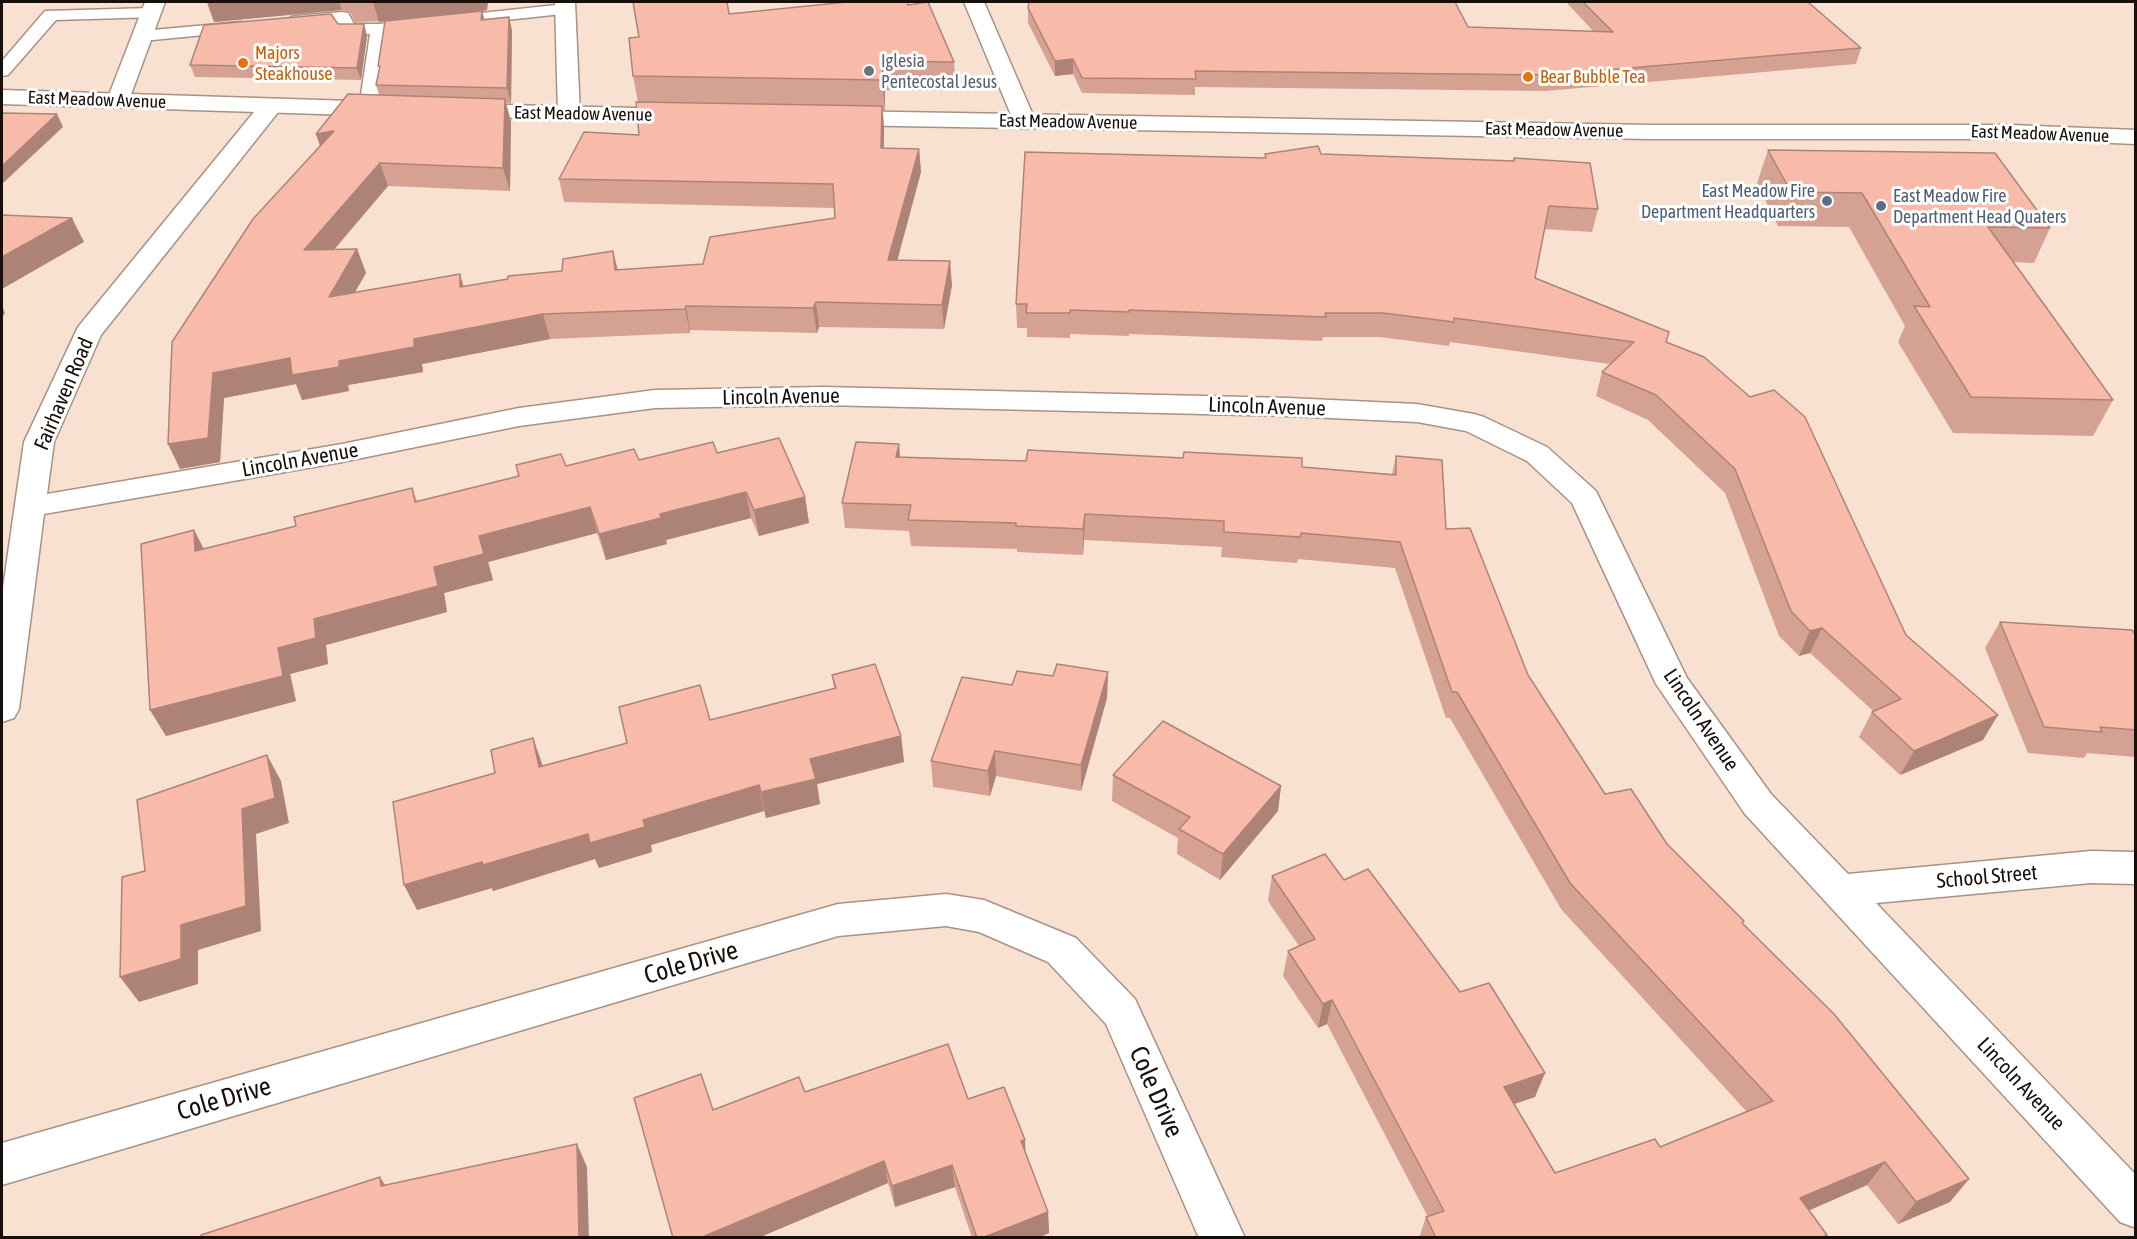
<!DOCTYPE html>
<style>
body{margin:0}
#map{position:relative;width:2137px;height:1239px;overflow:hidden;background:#f9e1d2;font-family:"Asap Condensed",sans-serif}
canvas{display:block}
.frame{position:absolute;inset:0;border:3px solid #170f0a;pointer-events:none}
</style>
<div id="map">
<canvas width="2137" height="1239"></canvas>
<div class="frame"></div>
</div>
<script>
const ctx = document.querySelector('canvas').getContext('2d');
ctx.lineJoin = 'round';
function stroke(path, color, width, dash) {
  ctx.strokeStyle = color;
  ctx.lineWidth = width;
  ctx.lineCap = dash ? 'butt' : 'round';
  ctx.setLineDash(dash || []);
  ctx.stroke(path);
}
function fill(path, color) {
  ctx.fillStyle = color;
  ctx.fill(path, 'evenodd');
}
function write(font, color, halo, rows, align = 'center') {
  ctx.font = font + ' "Asap Condensed",sans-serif';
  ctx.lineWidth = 6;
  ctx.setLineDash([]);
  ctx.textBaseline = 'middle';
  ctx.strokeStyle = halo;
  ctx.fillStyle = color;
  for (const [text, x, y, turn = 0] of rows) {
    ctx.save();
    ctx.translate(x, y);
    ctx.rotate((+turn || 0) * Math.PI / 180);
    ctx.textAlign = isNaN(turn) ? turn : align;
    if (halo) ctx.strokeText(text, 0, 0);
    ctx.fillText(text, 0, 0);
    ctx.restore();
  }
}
const lane = new Path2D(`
 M565,4l6,1 2,4 -2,4 -184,20 -10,75 -2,4h-14l-2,-4 11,-74 -28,-1 -6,-10 -39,3 -6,-1 -3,-4 3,-4 6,-1 45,-4 6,1 6,11h25z
 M151,8l6,1 2,4 -2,4 -101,3 -48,55 -6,1v-15l43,-50z
 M240,22l6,1 3,4 -3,4 -104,10 -6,-1 -3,-4 3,-4 6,-1z`);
const street = new Path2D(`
 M145,2h20l-36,98 -3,5 -8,2 -8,-2 -3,-5z
 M555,2h20l5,112 -3,5 -8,2 -8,-2 -3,-5z
 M964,2h20l52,120 -3,5 -8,2 -8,-2 -3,-5z
 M271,99l8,2 3,5 -3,5 -178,224 -47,107 -7,52 295,-50 177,-36 136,-18 168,-3 465,11 129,6 57,10 10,3 63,30 49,44 91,187 84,116 77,80 243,-23 45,1v32l-45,-1 -215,20 260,272v53l-16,-6 -375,-408 -89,-130 -84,-181 -45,-42 -61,-30 -49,-9 -129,-6 -465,-11 -168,3 -136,18 -177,36 -298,52 -25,195 -5,9 -12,4v-127l22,-153 54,-115 185,-226z
 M946,894l38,6 92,38 59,61 110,239h-46l-93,-214 -58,-62 -69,-30 -33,-6 -108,10 -836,249v-42l836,-239z`);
const secondary = new Path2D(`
 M2,90l382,12 8,2 3,5 -3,5 -8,2 -382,-12z
 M465,104l215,5 8,2 3,5 -3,5 -8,2 -223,-7 -3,-5 3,-5z
 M840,111l810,14h362l124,5v14l-124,-5h-362l-810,-14 -8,-2 -3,-5 3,-5z`);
stroke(lane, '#a89284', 3);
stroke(street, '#a89284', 3);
stroke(secondary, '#a89284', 3);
fill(lane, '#fff');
fill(street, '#fff');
fill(secondary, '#fff');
fill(new Path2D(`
 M207,2h281l-1,8 -5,1 2,8 25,-2 3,14 -1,72h-5l5,19 -1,69 -122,-5 -54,64 23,-1 9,24 -11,19 105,-18 3,12 155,-16 85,-6 132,-46v-10l-271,-6 -5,-23 80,-44 -1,-33 -5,-26 6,-39 90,-23 179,-9 46,57 2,29 -71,-1v20h-2l1,19v19l35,1 2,23 -24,88 55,25 -8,44 -125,-2 -2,6 -127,-3v3l-140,6 -128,25 1,8 -75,13 1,6 -47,9 -6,-16 -72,14 -4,64 -40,7 140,-323 -4,-12 63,-39 -3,-10 4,-16 -2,-3 7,-45 -30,1 -5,-10 -8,-2 -128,12z
 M1028,2h427l13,25 126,5 -27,-29 1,-1h240l53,46 -5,16 -311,27 -350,-4v8l-113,-2 -9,-19 -18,2 -27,-53v-15l1,-5z
 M338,24h26l3,12 -6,44 -166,-3 -5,-12z
 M1768,150l282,78 -16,35 -20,-1 99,138 -20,36 -140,-3 -55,-91 7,-16 -56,-99 -71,-1 -21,-43z
 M1265,154h56l192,7 1,-3 84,51 -6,23 -48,-3 -9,49 131,64 240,293 77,105 -83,35 -41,-38 13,-25 1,-1 -63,-58 -11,3 -20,-20 -54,-143 -77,-73 -52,-24 6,-24 8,-8 -160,-22 -1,4 -69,-9h-57l-1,4 -193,-7v2l-59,-2v4l-43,-1v-9h-10l-1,-24 249,-146z
 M899,444l1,13 126,4 276,6 90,7 4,-18 50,73 82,146 77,119 62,50 77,77 -1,3 207,278 -52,22 -31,-39 -58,25 17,28h-407l7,-21h2l-101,-193 -9,4 -35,-52 5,-25 11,-5 -31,-45 4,-25 72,4 191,217 -21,7 41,69 105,-26 87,-35 -186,-203 -111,-191h-4l-51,-150 -97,-9 -1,4 -76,-6 1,-10 -138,-7 -1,15 -66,-3v-3l-106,-3 -2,-15 -64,-3 -3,-25z
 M717,453l88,44 4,26 -50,13 -8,-18 -85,22 1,4 -61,16 -9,-27 -109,29 5,18 -49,13 3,19 -121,33 2,19 -38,10 6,27 -130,35 -16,-26 44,-180 10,19 92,-23 116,-38 5,13 149,-35 73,-6z
 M2000,622l136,14v121l-49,-4 -3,5 -56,-5 -43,-105z
 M1108,672l-1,26 -26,93 -85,-15 -6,20 -57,-9 -2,-26 81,-76 41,-9z
 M832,675l69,61 3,26 -87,22 3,20 -54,14 -2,-7 -113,34 1,7 -53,16 -4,-9 -102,32 -1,-3 -75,22 78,-137 38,-35 10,28 167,-46 124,-31z
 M1113,775l168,11 -3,25 -58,69 -43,-26 1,-16 -66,-37z
 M805,1092l163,7 57,41v11l23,61 1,21 -11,5h-66l-17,-51 -60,20 -7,-24 -130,55h-85l40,-128z`), '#d5a192');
fill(new Path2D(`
 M207,2h132l3,8 -128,12z
 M373,2h115l-1,8 -5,1 4,14 -5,-5 1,-9 -103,11z
 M509,17l3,14 -1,72 -4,-15z
 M364,24l3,12 -6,44 -4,-12z
 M1073,59v15l-18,2v-15z
 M883,61l2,29v20l-3,-30z
 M505,99l6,23 -1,69 -7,-23z
 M882,106l2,23 -1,42 -2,-23z
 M57,114l6,13 -61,57v-18z
 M334,131l-10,26 -8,-23z
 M919,149l2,23 -30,112 -3,-24z
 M380,163l8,23 -75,88 -9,-24z
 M72,218l12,24 -82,47v-32z
 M357,249l9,24 -28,48 -9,-24z
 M613,251l6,24 -4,-5z
 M950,261l2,24 -8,44 -2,-24z
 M460,274l7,24 -7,-11z
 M816,302l3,25 -2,6 -4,-25z
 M2,306l3,7 -3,5z
 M686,306l4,24v3l-5,-24z
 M543,314l7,25 -128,25 1,8 -75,13 1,6 -47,9 -6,-16 -72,14 -4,64 -40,7 -12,-25 45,-71 77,-15 49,3 75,-22z
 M899,444l2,25 -5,-12z
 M746,492l5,26 -85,22 1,4 -61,16 -7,-26 61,-20z
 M805,497l4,26 -50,13 -5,-26z
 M590,507l7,26 -109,29 5,18 -49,13 3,19 -121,33 2,19 -38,10 6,27 -130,35 -16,-26 128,-62 36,-29 120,-52 45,-31z
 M1085,514l-1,26 -1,15v-26z
 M194,530l13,26 -12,-5z
 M1822,628l-12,25 -11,3 11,-25z
 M1108,672l-1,26 -26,93v-26z
 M1998,715l-15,25 -83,35 14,-24z
 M901,736l3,26 -87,22 3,20 -54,14 -5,-26 49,-33z
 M533,738l9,26 7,29 -10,-26z
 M995,751l1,25 -6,20 -2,-25z
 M267,755l14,26 8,42 -33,11 5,97 -63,19v34l-59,18 -19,-25 61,-52 61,-116z
 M759,785l5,26 -113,34 1,7 -53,16 -4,-9 -102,32 -1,-3 -75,22 -13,-25 78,-23 161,-42z
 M1281,786l-3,25 -58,69 3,-26z
 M1332,1000l-5,24 -9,4 5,-24z
 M1545,1073l-10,24 -40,13 9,-23z
 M1025,1140l1,22 -5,-21z
 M577,1144l10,23 2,71h-10z
 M884,1161l4,22 -130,55h-58z
 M1885,1162l-18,23 -82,36 15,-23z
 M952,1165l3,22 -60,20 -3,-21z
 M380,1177l14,23 -13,-14z
 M1969,1179l-19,23 -52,22 18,-22z
 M1048,1212l1,21 -11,5h-56z`), '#ae8377');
const building = new Path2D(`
 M633,2h94l2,12 118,-12h60l1,3 20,-3 26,60 -71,-1 -1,19 -249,-4 -4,-38 10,-1z
 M1029,2h426l13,25 145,5 -30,-30h225l53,46 -312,27 -354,-4 1,8 -114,-1 -9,-19 -18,2 -27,-53z
 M482,11l-1,9 28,-3 -2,71 -131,-3 4,-19h-2l7,-45z
 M331,14l7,10h26l-7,44 -167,-3 14,-40z
 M348,94l157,5 -2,69 -123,-5 -76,87 53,-1 -28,48 131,-23v13l48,-8v-3l54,-5 1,-12 50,-8 2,19 88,-6 7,-27 125,-19 -2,-34 -274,-5 25,-47 55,3 -3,-33 246,4 -1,42 38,1 -31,111 62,1 -8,44 -126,-3 -3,6 -127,-2 -1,3 -142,5 -129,25v8l-75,14v6l-47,8 -2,-17 -77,15 -5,65 -40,6 4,-102 81,-123 81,-88 -18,3z
 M2,113l55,1 -55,52z
 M1318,146l3,8 193,7v-3l76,5 8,46 -49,-3 -14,72 134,54 -3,10 38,15 46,40 24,-7 31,27 101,218 92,80 -84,36 -42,-39 29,-13 -79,-71 -12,3 -19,-20 -56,-142 -79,-74 -54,-23 32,-30 -180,-24v4l-71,-9h-58l1,4 -197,-7v2l-59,-2v3h-44l1,-9h-11l9,-152 241,6 -1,-4z
 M1768,150l227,3 55,75 -62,-1 125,173 -142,-3 -57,-91 16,1 -68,-114 -71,-1z
 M2,215l70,3 -70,39z
 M779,438l26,59 -51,13 -8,-18 -86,22 1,4 -62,16 -9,-27 -111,29 5,18 -50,13 4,19 -124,33 2,19 -38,10 5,28 -133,34 -9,-166 53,-14 1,21 101,-25 -2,-9 118,-29 3,14 104,-26 -3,-11 45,-11 5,12 68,-17 5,11 74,-18 4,11z
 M856,442l43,2 -3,13 130,4 2,-11 155,8 1,-6 118,6v9l94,8v-19l46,4 4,69 24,-1 58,147 77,119 26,-5 36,55 77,77 -2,2 92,91 135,165 -53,23 -31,-40 -85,36 27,37 -5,3h-386l-10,-21 18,-6 -112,-211 -9,4 -35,-53 27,-12 -43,-63 53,-22 19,26 24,-11 92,123 29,-9 56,90 -41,14 51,86 100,-34 5,8 113,-46 -203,-218 -113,-191h-5l-52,-150 -99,-9 -1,4 -76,-5v-11l-139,-7 -2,15 -67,-3v-3l-108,-3 3,-15 -69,-2z
 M2000,622l132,8 4,6v94l-36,-3 2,5 -58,-5z
 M875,664l26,72 -91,23 6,20 -55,13 -2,-7 -116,35 2,7 -55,16 -2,-9 -105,31 -1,-3 -78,23 -11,-83 102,-29 -4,-23 42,-12 6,29 88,-24 -8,-36 81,-22 10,35 126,-32 -4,-13z
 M1057,664l51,8 -27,93 -86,-14 -7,20 -57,-10 31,-84 50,8 5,-14 36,5z
 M1163,721l118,65 -58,68 -44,-25 11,-12 -77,-42z
 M267,755l8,43 -33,11 4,97 -65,19v34l-61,18 2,-100 23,-6 -8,-71z
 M948,1044l20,55 36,-12 21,53 -4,1 27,71 -66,26h-5l-25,-73 -60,21 -8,-25 -184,77h-27l-39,-140 67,-24 12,36 86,-33 6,15z
 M577,1144l2,94h-378v-3l179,-58 1,9z`);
fill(building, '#f8bbaa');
stroke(building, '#ae8377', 1.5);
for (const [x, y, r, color] of [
 [243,63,6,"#e8710a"],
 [869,71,6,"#6b7280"],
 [1528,77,6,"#e8710a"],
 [1827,201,6,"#5c6f8a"],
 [1881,206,6,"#5c6f8a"]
]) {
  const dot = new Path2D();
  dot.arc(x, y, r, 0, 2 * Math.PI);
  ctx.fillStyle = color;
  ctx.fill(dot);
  stroke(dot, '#fff', 2);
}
write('18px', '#c56008', '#fff', [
 ["Majors",255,53],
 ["Steakhouse",255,74],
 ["Bear Bubble Tea",1540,77]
], 'left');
write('18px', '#5b616d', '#fff', [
 ["Iglesia",881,61],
 ["Pentecostal Jesus",881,82]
], 'left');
write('18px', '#170f0a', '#fff', [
 ["East Meadow Avenue",97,100,2],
 ["East Meadow Avenue",583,114,1],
 ["East Meadow Avenue",1068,122,1],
 ["East Meadow Avenue",1554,130,1],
 ["East Meadow Avenue",2040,134,2]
]);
write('18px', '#4e5e75', '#fff', [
 ["East Meadow Fire",1815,191],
 ["Department Headquarters",1815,212],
 ["East Meadow Fire",1893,196,"left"],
 ["Department Head Quaters",1893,217,"left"]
], 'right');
write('21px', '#170f0a', '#fff', [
 ["Fairhaven Road",64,394,-67],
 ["Lincoln Avenue",781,397,-1],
 ["Lincoln Avenue",1267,407,2],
 ["Lincoln Avenue",300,460,-10],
 ["Lincoln Avenue",1701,720,56],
 ["School Street",1987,877,-5],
 ["Lincoln Avenue",2021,1084,47]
]);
write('26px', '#170f0a', '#fff', [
 ["Cole Drive",691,963,-16],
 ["Cole Drive",1156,1092,66],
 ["Cole Drive",224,1099,-16]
]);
</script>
